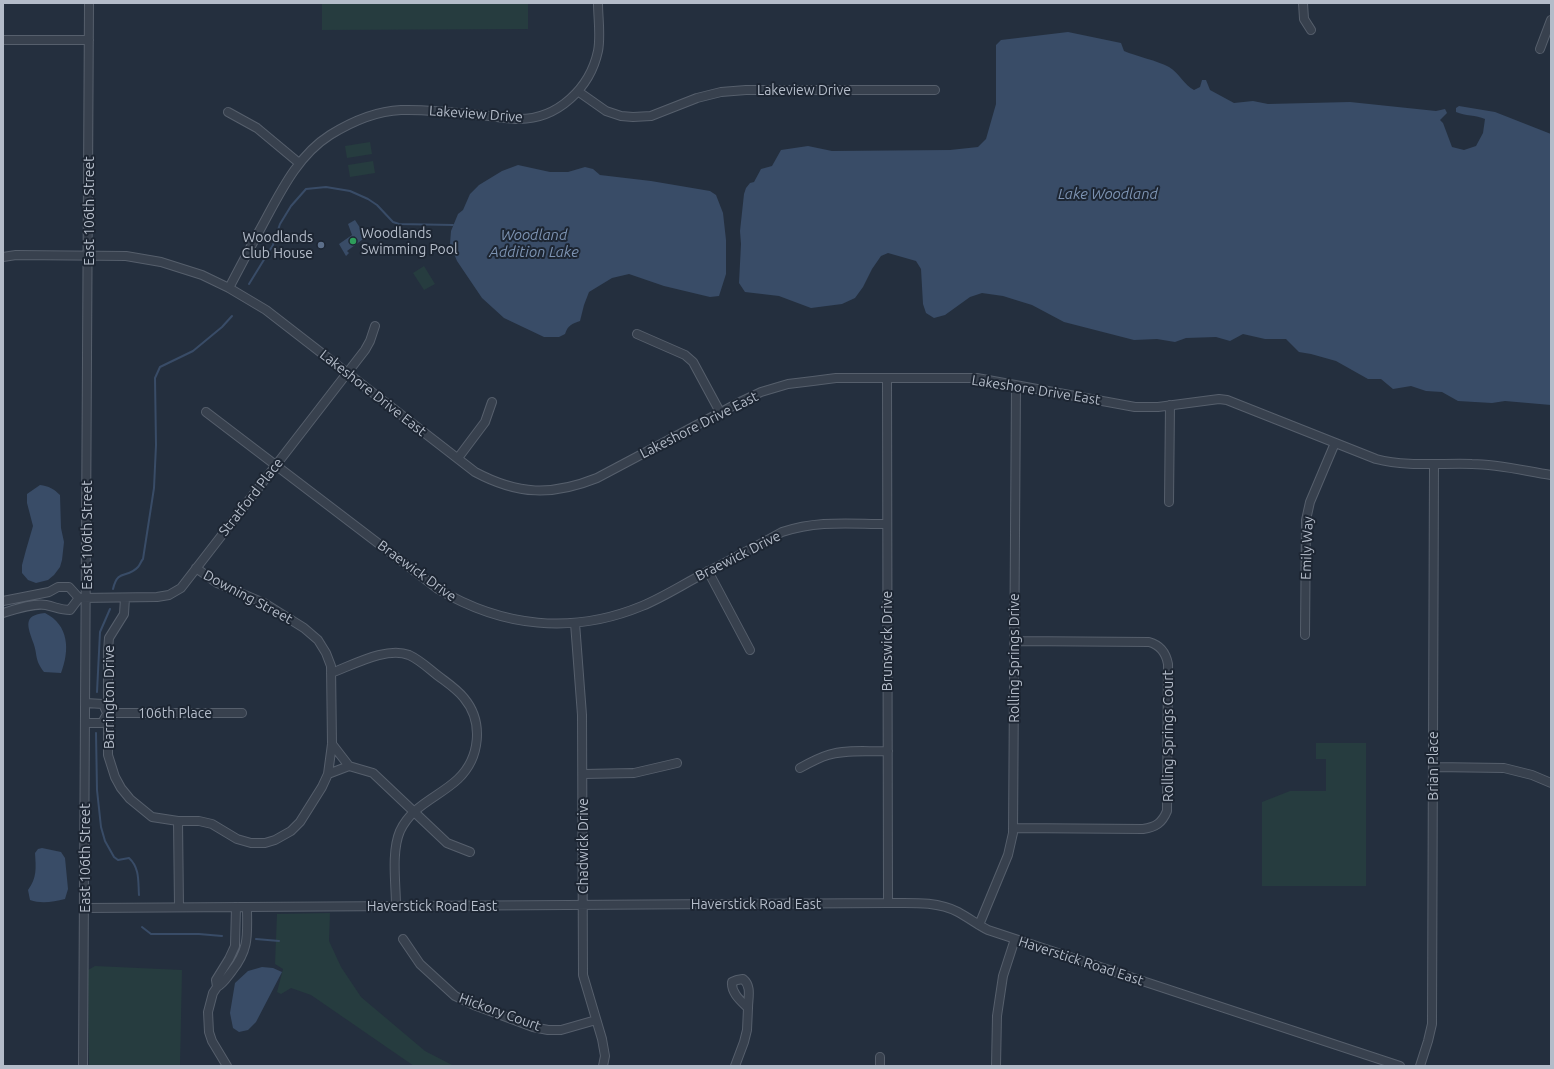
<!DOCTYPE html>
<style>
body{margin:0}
#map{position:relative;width:1554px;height:1069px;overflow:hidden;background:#242f3e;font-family:Ubuntu,sans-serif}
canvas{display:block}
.frame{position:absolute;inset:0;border:4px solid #b4bcc9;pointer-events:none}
</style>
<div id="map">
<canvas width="1554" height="1069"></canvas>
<div class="frame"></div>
</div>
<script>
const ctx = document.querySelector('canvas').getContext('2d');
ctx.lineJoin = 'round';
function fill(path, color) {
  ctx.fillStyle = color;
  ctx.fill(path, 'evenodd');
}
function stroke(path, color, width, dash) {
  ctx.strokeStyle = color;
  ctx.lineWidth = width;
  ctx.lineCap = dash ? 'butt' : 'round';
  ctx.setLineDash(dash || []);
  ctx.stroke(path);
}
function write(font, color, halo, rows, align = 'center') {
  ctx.font = font + ' Ubuntu,sans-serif';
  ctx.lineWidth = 4;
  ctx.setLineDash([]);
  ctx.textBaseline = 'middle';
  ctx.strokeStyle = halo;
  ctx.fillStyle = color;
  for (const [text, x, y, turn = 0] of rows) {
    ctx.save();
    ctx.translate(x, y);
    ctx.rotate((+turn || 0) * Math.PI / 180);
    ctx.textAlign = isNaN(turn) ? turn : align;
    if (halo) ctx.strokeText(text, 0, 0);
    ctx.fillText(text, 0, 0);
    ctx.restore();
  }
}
fill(new Path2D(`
 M322,3h206v26l-206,1z
 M370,142l2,12 -25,4 -2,-12z
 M373,161l2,12 -25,4 -2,-12z
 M424,266l11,18 -11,6 -11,-17z
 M1316,743h50v143h-104v-84l28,-11h36v-32h-10z
 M330,913l-1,28 12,26 20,30 64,54 29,15h-40l-103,-71 -20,-7 -10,6 -4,-2 6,-23 -8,-5 2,-50z
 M95,966l87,4 -2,96h-91l-1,-96z`), '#263c3f');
fill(new Path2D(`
 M1068,32l53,11 3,8c12,5 34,10 45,16 10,6 16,19 25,23l6,-3 2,-7h4l4,10 24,13 19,-2 15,3 82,-2 86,9 9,-2 2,4 -7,7 3,3 9,24 12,3 12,-4 7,-13 2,-14c-9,-4 -20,-3 -29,-7v-4l3,-2 36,6 56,22v271l-46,-4 -13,2 -34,-2 -16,-9 -16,-1 -15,-5 -18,3 -12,-10h-13l-32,-18 -25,-7 -12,-2 -13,-13h-21l-22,-5 -13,7 -14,-4 -30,1 -11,4 -18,-3 -23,1 -70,-18 -32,-17 -13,-4 -16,-5 -21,-3 -12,4 -25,18 -11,3 -8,-5 -3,-9 -2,-35 -5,-8 -28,-8 -7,3 -9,13 -9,18 -8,11 -13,6 -31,4 -32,-12 -34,-4 -6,-9 2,-39 -1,-13 4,-37 2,-6 4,-5 4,-1 7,-13 11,-3 9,-16 27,-4 24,5 118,-1 28,-3 8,-8 10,-35v-59l5,-5z
 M518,165l32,7h18l17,-5 8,2 7,6 51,6 59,10 6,4 7,18 3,27v34l-7,22 -9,1 -46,-11 -35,-12 -17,4 -23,14 -5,13 -4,16c-8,3 -12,4 -15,13l-6,3h-15l-40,-19 -22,-20 -25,-37 -7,-17 1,-13 7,-17 5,-4 7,-16 9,-9 23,-14z
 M355,220l11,17 -19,14 2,2 -3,3 -7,-12 13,-9 -4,-11z
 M40,485c9,1 14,4 20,10l1,33 3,14 -2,18 -2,7 -6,8 -6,5 -12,3 -8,-3 -6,-7v-8l4,-15 7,-24 -6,-23v-9z
 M45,613c24,12 25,37 16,60l-17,-1c-10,-13 -6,-17 -11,-30 -5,-15 -11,-27 12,-29z
 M42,848l19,4 4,6 3,31 -3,10c-12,3 -24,5 -35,1l-2,-10c9,-12 8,-22 7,-37l3,-4z
 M262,967l11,1 9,4 -26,50 -8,8 -9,2 -6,-4 -3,-15 5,-30 13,-12z`), '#394c67');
stroke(new Path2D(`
 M249,284l24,-39 7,-21 11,-18 15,-17 20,-2 24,4 18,8 9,6 16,17 6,2 54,1
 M113,589c5,-21 14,-10 25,-22 2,-2 3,-6 5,-8l11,-71 2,-43 -1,-67 5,-11 33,-16 29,-24 10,-11
 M97,692l3,-60 10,-23
 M96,733l1,57 4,37 4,14 9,16 4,3 11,-2c11,10 9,24 10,37
 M142,927l9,7h48l23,2
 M256,939l23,2`), '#394c67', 2);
const minor = new Path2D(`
 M1303,3l1,16 7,11
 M3,40h86
 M1540,49l11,-29
 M579,92l27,19 15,5 12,1 18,-1 46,-18 24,-6 25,-2h189
 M228,112l29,16 42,35
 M3,257l13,-2 110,1 35,6 41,13 27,13 37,22 209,162c43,23 77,24 122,6l145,-77 19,-9 27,-8 25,-3 23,-3h141l158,29h23l61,-8 8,1 149,59c31,8 64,4 96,5 26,0 53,7 79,11
 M229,288c11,-21 22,-42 33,-62 18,-33 35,-70 68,-91 21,-13 47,-24 71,-25 29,-1 59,3 88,6 10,1 20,3 30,3 39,0 71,-31 79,-68 3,-15 0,-33 0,-48
 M637,334l48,21 8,7 27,50
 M887,379l1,524
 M206,412l232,177c64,38 134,46 204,17 22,-9 43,-23 65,-34 25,-13 50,-26 75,-40 37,-12 67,-8 105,-8
 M458,458l27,-36 7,-20
 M1169,502l1,-97
 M708,571l42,79
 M125,598l-1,16 -15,24 -1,13v104l7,22 6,11 9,11 22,18 26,4h21l13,3 25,15 14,4h14l10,-3 16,-9 9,-9 22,-35 6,-13 4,-30 -1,-78 -5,-13 -8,-13 -14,-12 -40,-25 -47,-20 -21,-15
 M3,601l46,-9 9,-5h11l10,11 78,-1 12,-2 12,-7 184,-238 5,-9 5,-15
 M3,613c13,-4 30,-10 43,-8 10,2 14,5 24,5l9,-12
 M575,623l7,92 1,260 19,64 3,17 -2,10
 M1305,635l1,-115 4,-18 25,-59
 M331,673c22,-8 56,-27 78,-18 11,5 19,13 28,20 9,7 20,14 27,23 20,24 16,60 -6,81 -19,18 -46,26 -58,52 -9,21 -4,53 -4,75
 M86,703l17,1 4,9
 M108,713h134
 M86,723h16l5,-9
 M332,744l17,22
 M1434,767l70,1 28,7 19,8
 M800,768c9,-5 18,-10 28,-13 18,-6 41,-3 60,-4
 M328,774l21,-8 24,7 74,70 23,9
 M584,774l50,-1 43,-10
 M178,821l1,86
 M1013,828l130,1c13,-2 19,-6 24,-18l1,-147c-2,-11 -8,-19 -19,-22l-135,-1
 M84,908l804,-5c23,0 49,-2 70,9 11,6 20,13 30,18l412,136
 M979,925l29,-70 5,-22 3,-448
 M403,939l17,25 35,32 19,9 59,22 15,3h13l35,-10
 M743,979c9,7 5,19 5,29 -7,-7 -17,-15 -16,-26l5,-2z
 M217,987c7,-4 10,-10 15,-16 18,-23 15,-37 15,-64
 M880,1057v9
 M83,1066l6,-1063
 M227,1066l-15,-25 -3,-9 -1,-20 5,-19 4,-6 -1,-7 13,-21 6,-13 1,-39
 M735,1066l9,-24 3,-12 1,-22
 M996,1066l1,-50 6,-40 12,-37
 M1420,1066l8,-25 4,-17 2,-560`);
stroke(minor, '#565f6c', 10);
stroke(minor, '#38414e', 8);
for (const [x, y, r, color] of [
 [353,241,4,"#2e9e5b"],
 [321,245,4,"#5c6f8a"]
]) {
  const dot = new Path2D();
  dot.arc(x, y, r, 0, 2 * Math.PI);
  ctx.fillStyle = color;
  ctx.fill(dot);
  stroke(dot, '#1d2633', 1.5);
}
write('14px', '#b4bcc9', '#1d2633', [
 ["Lakeview Drive",804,90],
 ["Lakeview Drive",476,114,4],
 ["East 106th Street",89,211,-90],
 ["Lakeshore Drive East",1036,390,9],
 ["Lakeshore Drive East",373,393,38],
 ["Lakeshore Drive East",699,425,-27],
 ["Stratford Place",251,497,-52],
 ["East 106th Street",87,535,-90],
 ["Emily Way",1307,548,-88],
 ["Braewick Drive",738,556,-27],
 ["Braewick Drive",417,571,36],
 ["Downing Street",248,597,28],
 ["Brunswick Drive",887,641,-90],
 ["Rolling Springs Drive",1014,658,-90],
 ["Barrington Drive",109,697,-90],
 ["106th Place",175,713],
 ["Rolling Springs Court",1168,736,-90],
 ["Brian Place",1433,766,-90],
 ["Chadwick Drive",583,846,-90],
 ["East 106th Street",85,858,-90],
 ["Haverstick Road East",756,904],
 ["Haverstick Road East",432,906],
 ["Haverstick Road East",1081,961,18],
 ["Hickory Court",500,1012,20]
]);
write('14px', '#b4bcc9', '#1d2633', [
 ["Woodlands",361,233],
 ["Swimming Pool",361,249],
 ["Woodlands",313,237,"right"],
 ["Club House",313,253,"right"]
], 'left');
write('italic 15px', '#7c92b1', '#1d2633', [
 ["Lake Woodland",1108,194],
 ["Woodland",534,235],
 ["Addition Lake",534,252]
]);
</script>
